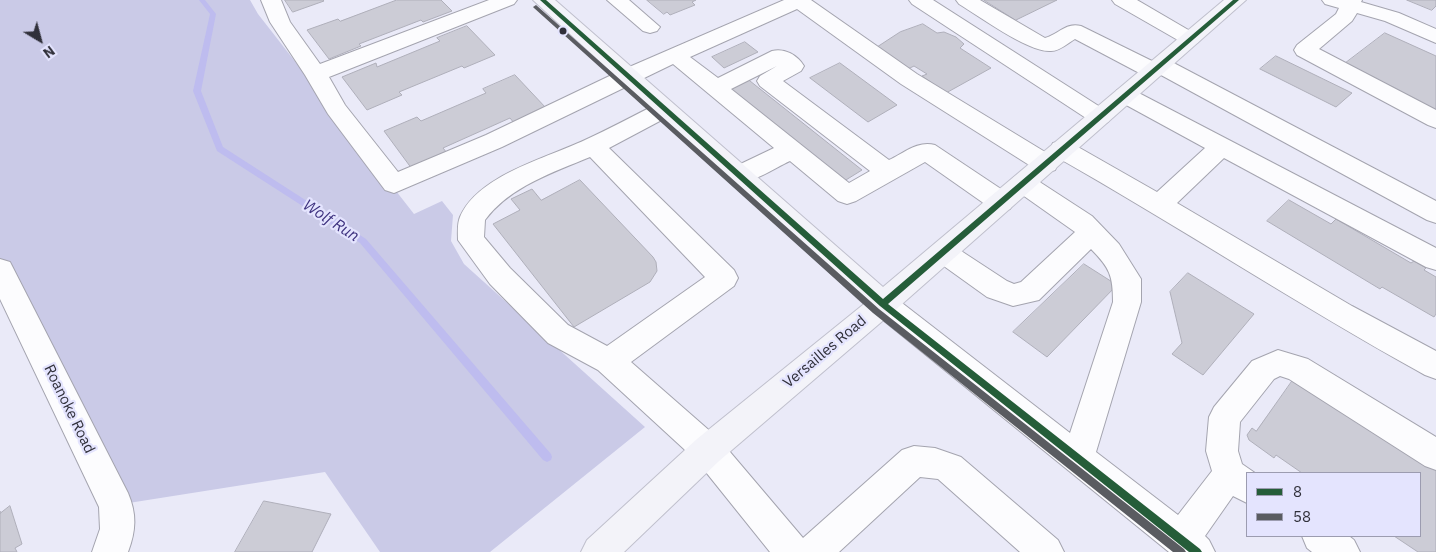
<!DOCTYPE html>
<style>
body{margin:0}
#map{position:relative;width:1436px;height:552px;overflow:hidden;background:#eaeaf8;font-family:"IBM Plex Sans",sans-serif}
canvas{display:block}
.legend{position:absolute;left:1246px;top:472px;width:175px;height:65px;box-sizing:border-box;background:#e4e4fe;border:1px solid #9c9cb0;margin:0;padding:6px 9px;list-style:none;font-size:15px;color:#30303a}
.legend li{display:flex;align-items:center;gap:10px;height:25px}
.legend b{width:25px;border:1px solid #9c9cb0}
.north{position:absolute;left:15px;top:15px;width:50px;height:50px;-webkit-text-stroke:4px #e4e4fe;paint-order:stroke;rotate:143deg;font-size:14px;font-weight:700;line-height:20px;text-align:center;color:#30303a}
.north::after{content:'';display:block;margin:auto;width:18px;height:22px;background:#30303a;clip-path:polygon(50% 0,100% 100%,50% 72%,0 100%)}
</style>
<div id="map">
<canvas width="1436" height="552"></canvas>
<ul class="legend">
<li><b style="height:6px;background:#255d39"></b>8</li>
<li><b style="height:6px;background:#5a5c61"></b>58</li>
</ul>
<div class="north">N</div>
</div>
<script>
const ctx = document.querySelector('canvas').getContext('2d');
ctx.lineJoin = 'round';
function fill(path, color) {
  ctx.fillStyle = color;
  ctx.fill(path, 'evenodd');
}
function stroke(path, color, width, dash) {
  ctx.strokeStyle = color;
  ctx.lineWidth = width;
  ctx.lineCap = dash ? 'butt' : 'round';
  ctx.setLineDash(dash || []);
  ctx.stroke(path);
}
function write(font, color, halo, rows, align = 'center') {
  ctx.font = font + ' "IBM Plex Sans",sans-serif';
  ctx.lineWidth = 4.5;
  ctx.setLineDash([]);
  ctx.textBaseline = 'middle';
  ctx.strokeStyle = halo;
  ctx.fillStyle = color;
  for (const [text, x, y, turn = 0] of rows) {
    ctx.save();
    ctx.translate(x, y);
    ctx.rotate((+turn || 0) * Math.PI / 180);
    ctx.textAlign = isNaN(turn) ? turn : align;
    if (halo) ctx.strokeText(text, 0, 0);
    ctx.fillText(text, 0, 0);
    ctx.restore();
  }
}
fill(new Path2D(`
 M0,0h250l8,14 156,200 28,-13 11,14 -2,26 13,23 181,163 -155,125h-110l-55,-80 -209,33 -116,-235z`), '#cacae7');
fill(new Path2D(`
 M199,0h6l11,14 -15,77 22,56 143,92 185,215 1,3 -1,3 -4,2 -4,-2 -183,-217 -143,-92 -24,-60 17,-77z`), '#bebcef');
const building = new Path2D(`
 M285,0h38l1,1 -31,11z
 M397,0h44l11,11 -29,11 -2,-2 -62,24 2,2 -32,13 -22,-29 31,-11 2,2z
 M647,0h49l-4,2 3,3 -25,10 -3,-3 -3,2z
 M984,0h73l-41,20z
 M1407,0h29v6l-4,4z
 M923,24l14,9 7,-1 12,5 8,7 -4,4 31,20 -45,25 -24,-17 5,-2 -13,-8 -6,3 -31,-22 23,-15z
 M467,26l28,29 -31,13 -2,-2 -63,26 3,3 -35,15 -25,-33 34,-14 1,4 63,-26 -3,-3z
 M1385,33l51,23v55l-93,-46z
 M745,42l13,10 -34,16 -12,-11z
 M1276,56l76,37 -16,14 -76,-38z
 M840,63l57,42 -29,17 -58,-44z
 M515,75l31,33 -32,15 -4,-5 -67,30 4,5 -35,16 -28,-38 33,-14 4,4 65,-28 -3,-4z
 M745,77l117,93 -21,13 -116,-96z
 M580,180l73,77 3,5 1,9 -7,11 -76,45 -81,-103 27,-14 -9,-11 21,-10 9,11z
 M1289,200l42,24 5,-5 75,44 3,-2 12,7 -2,2 12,7v37l-2,3 -52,-30 -2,2 -113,-68z
 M1084,264l33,21 -70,72 -34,-25z
 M1188,273l66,41 -51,61 -31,-21 10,-11 -12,-51z
 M1293,380l143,89v83h-18l-24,-16h26v-63h-118l-26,-18 -2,3 -25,-18 -2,-5 5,-7 4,3z
 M264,501l67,13 -19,38h-77z
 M10,506l12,38 -7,4 2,4h-17v-41v2z`);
fill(building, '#ccccd6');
stroke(building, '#afafba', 1);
const minor = new Path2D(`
 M261,0h20l9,22 30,42 169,-64h28l-3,4 -185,73 16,28 53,67 88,-37 134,-64 164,-71h27l106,74 138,84 3,6 -3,6 -9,3 -9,-3 -136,-86 -104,-75 -107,48 28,21 54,-27c13,-3 25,4 32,15l-3,5 -18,10 106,79c15,-7 29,-20 46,-15l75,50 4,7 -4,7 -9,2 -9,-2 -67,-47 -69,39 -9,3 -9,-3 -48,-40c-18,8 -41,26 -60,20l-3,-6 3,-6 44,-21 -101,-84 -171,83 -108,46 -9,-3 -57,-76 -23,-39 -35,-53zM777,66l-17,10 -3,5 3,5 110,85 -21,12 -118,-94z
 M607,0h22l31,27 -3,4 -7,2 -7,-2z
 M909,0h24l175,112 4,5 -4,5 -8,3 -8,-3 -180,-118z
 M956,0h24l65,38c14,-4 21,-16 36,-12l71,35 8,-3 8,2 268,141v22l-9,-3 -266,-145 -8,3 -8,-2 -70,-37c-7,4 -15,12 -24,12 -22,2 -72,-35 -92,-47z
 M1112,0h25l60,35 4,4 -4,4 -7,2 -7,-2 -68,-39z
 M1322,0h40l-1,2 38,11 37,16v14l-51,-22 -28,-8 -5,8 -33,28 117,61v18l-8,-3 -131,-70 -3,-5 3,-5 39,-31 3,-6 -14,-4z
 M1125,88l8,2 303,158v22l-10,-3 -202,-109 -47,45 175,103 84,45v28l-11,-4c-126,-69 -246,-149 -372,-220l-3,-6 3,-6 9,-2 9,2 86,49 48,-44 -88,-48 -3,-5 3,-5z
 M665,101l8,3 3,5 -3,5 -64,34 125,122 4,8 -4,8 -103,76 88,77 84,99 99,-88 12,-4 21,2 26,9 97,83 6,12h-44l-82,-73 -18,-2 -81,75h-69l-73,-91 -99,-91 -50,-27 -58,-59 -32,-44c0,-7 -1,-16 2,-23 18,-42 87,-59 125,-77 24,-11 48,-24 72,-36zM590,157l115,120 -98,69 -39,-21 -58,-57 -26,-31 1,-17c24,-33 69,-48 105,-63z
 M1023,174l9,3 60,39 27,28 22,35v23l-45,150 82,63 34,-44 -6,-20 3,-34 5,-10 38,-46 26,-11 30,9 128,78v33l-11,-4 -136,-87 -9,-3 -6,3 -34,43 -2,29 4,13 13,9h-8v30l-14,-7 -28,40 4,4 6,12h-46l-296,-240 -4,-8 4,-8 10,-3 10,3 177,137 43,-131c0,-26 -3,-34 -22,-53l-52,51 -26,6 -26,-9 -53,-38 -4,-7 4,-7 9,-3 9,3 55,36 7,3 7,-2 54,-50 -61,-43 -3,-6 3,-6z
 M0,259l10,3 118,231c9,21 8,38 0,59h-36l8,-23 -1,-22 -99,-208z
 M1302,536h47l5,4 6,12h-48l-5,-4z`);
const major = new Path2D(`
 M533,0h22l328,287 341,-287h22l-353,312 -174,149 -95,91h-43l6,-12 110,-101 167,-135z`);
stroke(minor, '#a4a4af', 2);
stroke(major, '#c0c0cd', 2);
fill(minor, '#fcfcfe');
fill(major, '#f3f3f9');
fill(new Path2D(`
 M540,0h6l337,299 350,-299h6l-351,304 312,245 2,3h-13l-309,-246z`), '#255d39');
fill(new Path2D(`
 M536,5l343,304 305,240 2,3h-13l-300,-239 -339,-305 -1,-1z`), '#5a5c61');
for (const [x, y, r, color] of [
 [563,31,4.5,"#30303a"]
]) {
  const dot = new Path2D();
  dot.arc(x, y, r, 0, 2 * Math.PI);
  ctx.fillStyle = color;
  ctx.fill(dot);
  stroke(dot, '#e4e4fe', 2);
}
write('15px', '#30303a', '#e4e4fe', [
 ["Versailles Road",825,352,-40],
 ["Roanoke Road",69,409,64]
]);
write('italic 16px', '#3e327f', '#e4e4fe', [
 ["Wolf Run",331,221,33]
]);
</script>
